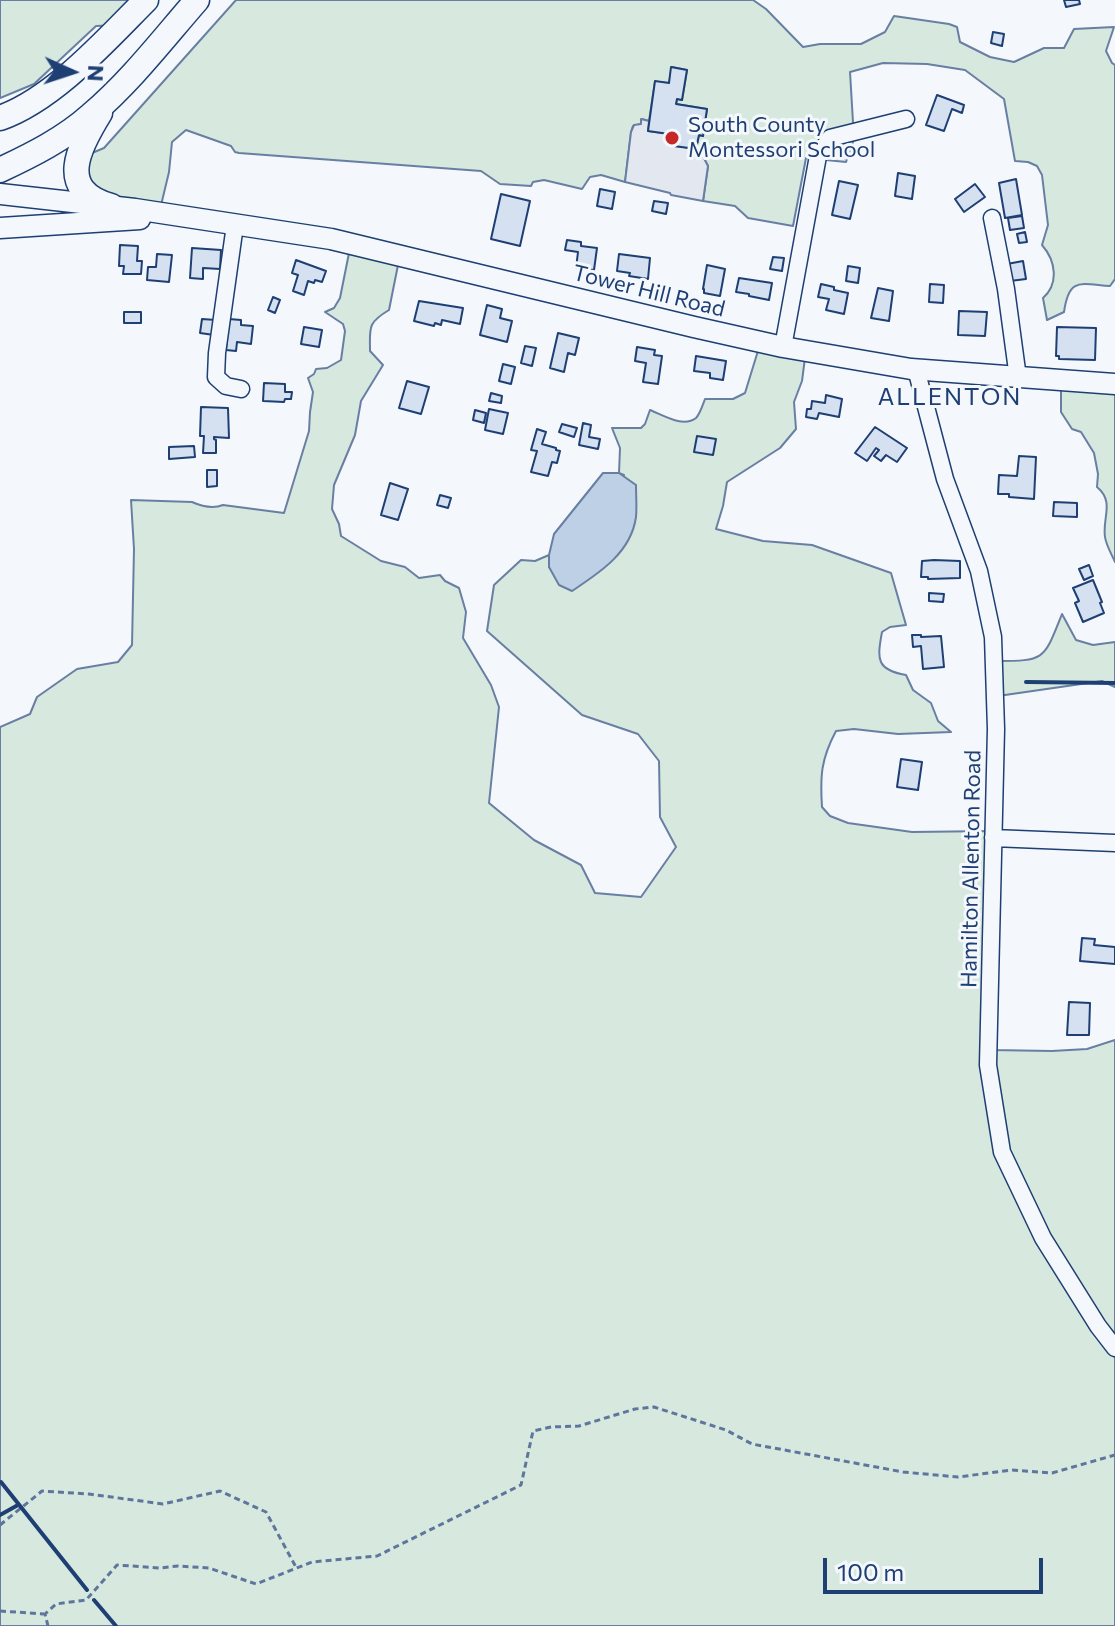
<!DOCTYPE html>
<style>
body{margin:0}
#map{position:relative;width:1115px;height:1626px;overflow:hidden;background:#f4f7fb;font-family:Commissioner,sans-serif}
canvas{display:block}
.north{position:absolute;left:32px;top:32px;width:80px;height:80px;-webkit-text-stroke:6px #f4f7fb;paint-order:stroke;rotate:93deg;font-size:22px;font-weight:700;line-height:32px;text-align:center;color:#1d3f73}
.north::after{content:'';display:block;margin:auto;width:28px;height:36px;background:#1d3f73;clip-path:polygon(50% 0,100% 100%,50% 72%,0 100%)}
.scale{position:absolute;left:823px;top:1558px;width:220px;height:36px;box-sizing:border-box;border:4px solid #1d3f73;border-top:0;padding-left:10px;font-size:24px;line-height:28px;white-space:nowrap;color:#1d3f73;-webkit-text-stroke:6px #f4f7fb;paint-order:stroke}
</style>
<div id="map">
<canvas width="1115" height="1626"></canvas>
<div class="north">N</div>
<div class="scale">100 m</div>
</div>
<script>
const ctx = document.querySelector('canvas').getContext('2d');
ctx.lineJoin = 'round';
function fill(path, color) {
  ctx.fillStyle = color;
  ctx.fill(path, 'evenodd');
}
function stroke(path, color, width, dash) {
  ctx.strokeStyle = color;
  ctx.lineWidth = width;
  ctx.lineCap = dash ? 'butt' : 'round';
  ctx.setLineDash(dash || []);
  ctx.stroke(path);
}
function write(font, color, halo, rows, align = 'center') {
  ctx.font = font + ' Commissioner,sans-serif';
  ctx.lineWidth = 6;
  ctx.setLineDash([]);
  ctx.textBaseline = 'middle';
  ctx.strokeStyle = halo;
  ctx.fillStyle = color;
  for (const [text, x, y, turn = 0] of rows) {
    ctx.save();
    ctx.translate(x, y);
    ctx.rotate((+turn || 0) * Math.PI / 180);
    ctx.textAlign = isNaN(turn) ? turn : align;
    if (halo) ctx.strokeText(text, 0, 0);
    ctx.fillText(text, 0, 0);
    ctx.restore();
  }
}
const green = new Path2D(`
 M0,0h147l-25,25 -26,1 -62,58 -34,14z
 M236,0h517l13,9 37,38 17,-3h41l24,-12 9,-16 55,8 8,3 3,15 30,15 24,5 30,-14h20l10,-19 40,-2 -8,24 6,12 3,2v214l-5,7c-30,-2 -41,-9 -46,26l-17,8 -4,-22c16,-14 13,-37 -1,-53l6,-20 -6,-50 -5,-9 -9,-4 -13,-1 -11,-62 -39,-29 -38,-6 -44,-1 -33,9 4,67 -8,23 -40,-4 -13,68 -45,-8 -13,-12 -32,-5 5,-35 -9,-17 -3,-1 3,-13 4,1 4,-27 -31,-5 1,-5 5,1 5,-30 -15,-3 -3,16 -14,-1 -6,39 -7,-2 -1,5 -8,2 -2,6 -6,50 -24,-7 -11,2 -8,12 -38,-9 -11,2 -2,4 -31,-2 -19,-13 -242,-18 -4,-1 -4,-6 -45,-16 -14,12 -3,30 -12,50 -58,-13 -19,-51 24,-10z
 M350,248l49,12 -10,50c-22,13 -19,18 -19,41l13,14 -22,36 -6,34 -21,50 -2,24 7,15 2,12 40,25 24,6 14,11 21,-3 5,6 14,7 7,24 -3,26 28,47 8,22 -10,96 45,37 47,25 14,28 46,4 35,-50 -16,-30 -1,-56 -21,-27 -56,-19 -95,-84 7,-46 27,-25 14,1 14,-6v12l75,-92 -5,-2 1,-25 -8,-20h29l4,-4 5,-14c13,5 33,18 46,8 4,-4 7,-14 9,-19h28l12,-6 16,-52 45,9 -4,31 -8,21 2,27 -16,19 -53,34 -4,24 -7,23 47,12 49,4 79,28 15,52 -16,2 -8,5c-5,27 -6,38 24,43l7,15 18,13 7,18 13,11 -53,2 -44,-5 -18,2c-15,28 -16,45 -14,76l8,9 18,7 64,9 80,-1 -1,219 61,1 35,-2 28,-9v586h-1115v-899l30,-13 7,-17 40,-28 41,-7 14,-17 2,-96 -3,-49 61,2c9,4 21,7 31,3l61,8 25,-82 1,-19 3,-20 -5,-14 6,-4 2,-5 11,-1 14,-8 4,-29 -2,-7 -18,-12 9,-4 6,-10z
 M1061,383h54v179c-3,-7 -9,-17 -10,-25 -3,-19 10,-35 -8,-50l1,-13 -4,-21 -13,-21 -9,-3 -11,-17z
 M1062,614l14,26 17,5 22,-3v45l-13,-6 -104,15 -1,-35c49,0 47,-2 65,-47z`);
fill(green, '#d7e8df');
stroke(green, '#687fa3', 2);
const parking = new Path2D(`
 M641,119l8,2 -1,10 28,4 -1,11 24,3 9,17 -5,35 -32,-6 -1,-2 -45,-11 6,-50 3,-7 7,-1z`);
fill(parking, '#e3e8f0');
stroke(parking, '#687fa3', 2);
const water = new Path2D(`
 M603,473h16l17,12c0,11 1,22 0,32 -5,36 -37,56 -64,74l-13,-6 -10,-18v-12l5,-21z`);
fill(water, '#bed0e5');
stroke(water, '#687fa3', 2);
const building = new Path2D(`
 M1064,0h15l1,4 -14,3z
 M993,32l11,2 -2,12 -11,-3z
 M671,67l16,3 -5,30 -5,-1 -1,5 31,5 -4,27 -4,-1 -3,14 -22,-3 2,-11 -28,-4 7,-50 14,2z
 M937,95l27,10 -2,8 -10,-4 -8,22 -18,-6z
 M898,173l17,3 -3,23 -17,-3z
 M1016,179l6,36 -17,3 -6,-35z
 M839,181l19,4 -8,34 -18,-4z
 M975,184l10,13 -21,15 -9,-13z
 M600,189l15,3 -3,17 -15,-3z
 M501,194l29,7 -10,45 -29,-7z
 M654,201l14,2 -2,11 -14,-3z
 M1022,216l2,12 -14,2 -2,-12z
 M1025,232l2,10 -8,1 -2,-9z
 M567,240l14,2v4l16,2 -3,22 -18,-2 2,-16 -13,-2z
 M120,245l18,1 -1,15h5l-1,13h-18l1,-8h-5z
 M192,248l29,2 -1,19 -17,-1v11l-13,-1z
 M157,254l15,1 -3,27 -22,-2 1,-13h8z
 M619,254l31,4 -2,21 -19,-3 1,-3 -13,-2z
 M773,257l11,1 -2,13 -12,-2z
 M296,260l30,11 -4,11 -7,-2 -1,3 -6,-2 -4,14 -11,-4 5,-16 -6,-2z
 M1023,261l3,18 -16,2 -3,-17z
 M707,265l18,4 -5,27 -16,-3v-4h-1z
 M848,266l12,2 -2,15 -12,-2z
 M739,278l33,5 -3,17 -20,-4v-2l-13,-2z
 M821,284l13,3v3l14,3 -4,21 -18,-4 3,-11 -11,-2z
 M930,284l14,1 -1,18 -14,-1z
 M878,288l15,3 -4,30 -18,-3z
 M273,297l7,3 -5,13 -7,-3z
 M419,301l44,7 -3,16 -18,-4 -1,5 -6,-2 -1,3 -20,-5z
 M487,305l15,4 -2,9 12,3 -5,21 -27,-7z
 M959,311l28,1 -2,24 -27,-1z
 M124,312h17v11h-17z
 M202,319l14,1 -2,15 -14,-2z
 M229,319l12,1v5l12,1 -2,18 -14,-2 -1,9 -10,-1z
 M304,327l18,3 -3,17 -18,-3z
 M1057,327l39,1 -1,32 -36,-1v-3h-3z
 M558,333l21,5 -4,17 -7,-2 -4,19 -14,-4z
 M525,346l11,2 -4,18 -11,-3z
 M637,347l18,3 -1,5 8,1 -4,28 -15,-2 3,-19 -11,-2z
 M696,356l30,5 -3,19 -13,-2v-5l-16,-2z
 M503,364l12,3 -4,17 -12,-3z
 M407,381l22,6 -8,27 -22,-6z
 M264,383l21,1v8h7l-1,7h-6l-1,3 -21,-1z
 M491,393l11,3 -1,7 -12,-2z
 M826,395l16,4 -3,18 -20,-4 -2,6 -11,-2 1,-8h4l1,-8 13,2z
 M201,407l27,1 1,30 -15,-1v2l2,1v13h-13l1,-17h-4z
 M489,409l19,4 -5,21 -18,-4z
 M475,410l11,3 -2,10 -11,-3z
 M583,423l8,2 -2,12 11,2 -2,10 -19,-4z
 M562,424l15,4 -3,9 -15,-5z
 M875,427l32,21 -10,14 -11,-7 -5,6 -7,-5 5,-6 -3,-2 -9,13 -12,-8z
 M537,429l9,3 -4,12 14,4v2l4,1 -3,12 -5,-1 -4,14 -17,-4 6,-21 -6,-1z
 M697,436l19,3 -3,16 -19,-3z
 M194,446l1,11 -26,2v-12z
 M1019,456l17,1 -2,42 -25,-2v-3h-11l1,-19 18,1z
 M207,470h10v16l-10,1z
 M390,483l18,6 -10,31 -17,-5z
 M440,495l11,3 -3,10 -11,-3z
 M1054,502l23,1v14l-24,-1z
 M934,560l26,1v17l-32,1v-2h-7l1,-16z
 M1089,565l4,11 -9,4 -5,-11z
 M1093,580l9,22 -2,1 4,10 -21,9 -8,-19 4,-2 -6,-13z
 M929,593l15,1 -1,8 -14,-1z
 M912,635h9v2l20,-1 3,31 -21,2 -2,-23 -8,1z
 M901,759l21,3 -4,28 -21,-3z
 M1082,938l13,1 -1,6 21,2v17l-35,-3z
 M1069,1002l21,1 -1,32h-22z`);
fill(building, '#d5e0f0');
stroke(building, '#1d3f73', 2);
const minor = new Path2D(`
 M992,218l14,71 12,89
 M235,225l-18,128 -1,24 10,9 15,3
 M783,347l35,-191 12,-18 76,-19
 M916,369l29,110 34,92 14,66 3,92 -8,336 14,87 41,86 55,88 17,22
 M993,838l122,5`);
const major = new Path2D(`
 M0,194l135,15 196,30 363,88 89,20 128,22 204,15
 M0,228l140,-9`);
const highway = new Path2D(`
 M100,113c-21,34 -45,77 11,93
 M0,118c54,-19 106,-78 146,-118
 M0,170c32,-15 64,-31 91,-55 40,-34 72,-76 106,-115`);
stroke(minor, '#1d3f73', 19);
stroke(major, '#1d3f73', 23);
stroke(highway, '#1d3f73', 27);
stroke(new Path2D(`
 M0,1525l42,-34 47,3 74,10 57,-13 46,21 31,57
 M0,1611l44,3
 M48,1626l-3,-12 11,-10 30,-4 31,-35 43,3 18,-2 31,2 47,16 56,-22 65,-6 144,-71 12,-54 18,-4 28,-1 56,-17 19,-2 72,23 26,14 151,28 55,5 54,-7 40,3 63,-18`), '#5e769c', 3, [6, 4]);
stroke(minor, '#f4f7fb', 16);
stroke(major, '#f4f7fb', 20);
stroke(highway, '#f4f7fb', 24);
stroke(new Path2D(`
 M1026,682l89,1
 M1,1482l86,108
 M0,1515l18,-10
 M94,1600l22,26`), '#1d3f73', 4);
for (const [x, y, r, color] of [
 [672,138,8,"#c62828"]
]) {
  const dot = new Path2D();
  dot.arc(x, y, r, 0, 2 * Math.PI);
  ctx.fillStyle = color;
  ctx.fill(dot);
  stroke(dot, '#f4f7fb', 3);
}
write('22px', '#1d3f73', '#f4f7fb', [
 ["South County",688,125],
 ["Montessori School",688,150]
], 'left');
write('22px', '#1d3f73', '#f4f7fb', [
 ["Tower Hill Road",649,291,14],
 ["Hamilton Allenton Road",971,869,-89]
]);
ctx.letterSpacing = '2px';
write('24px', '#1d3f73', '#f4f7fb', [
 ["ALLENTON",950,397]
]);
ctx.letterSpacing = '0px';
</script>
